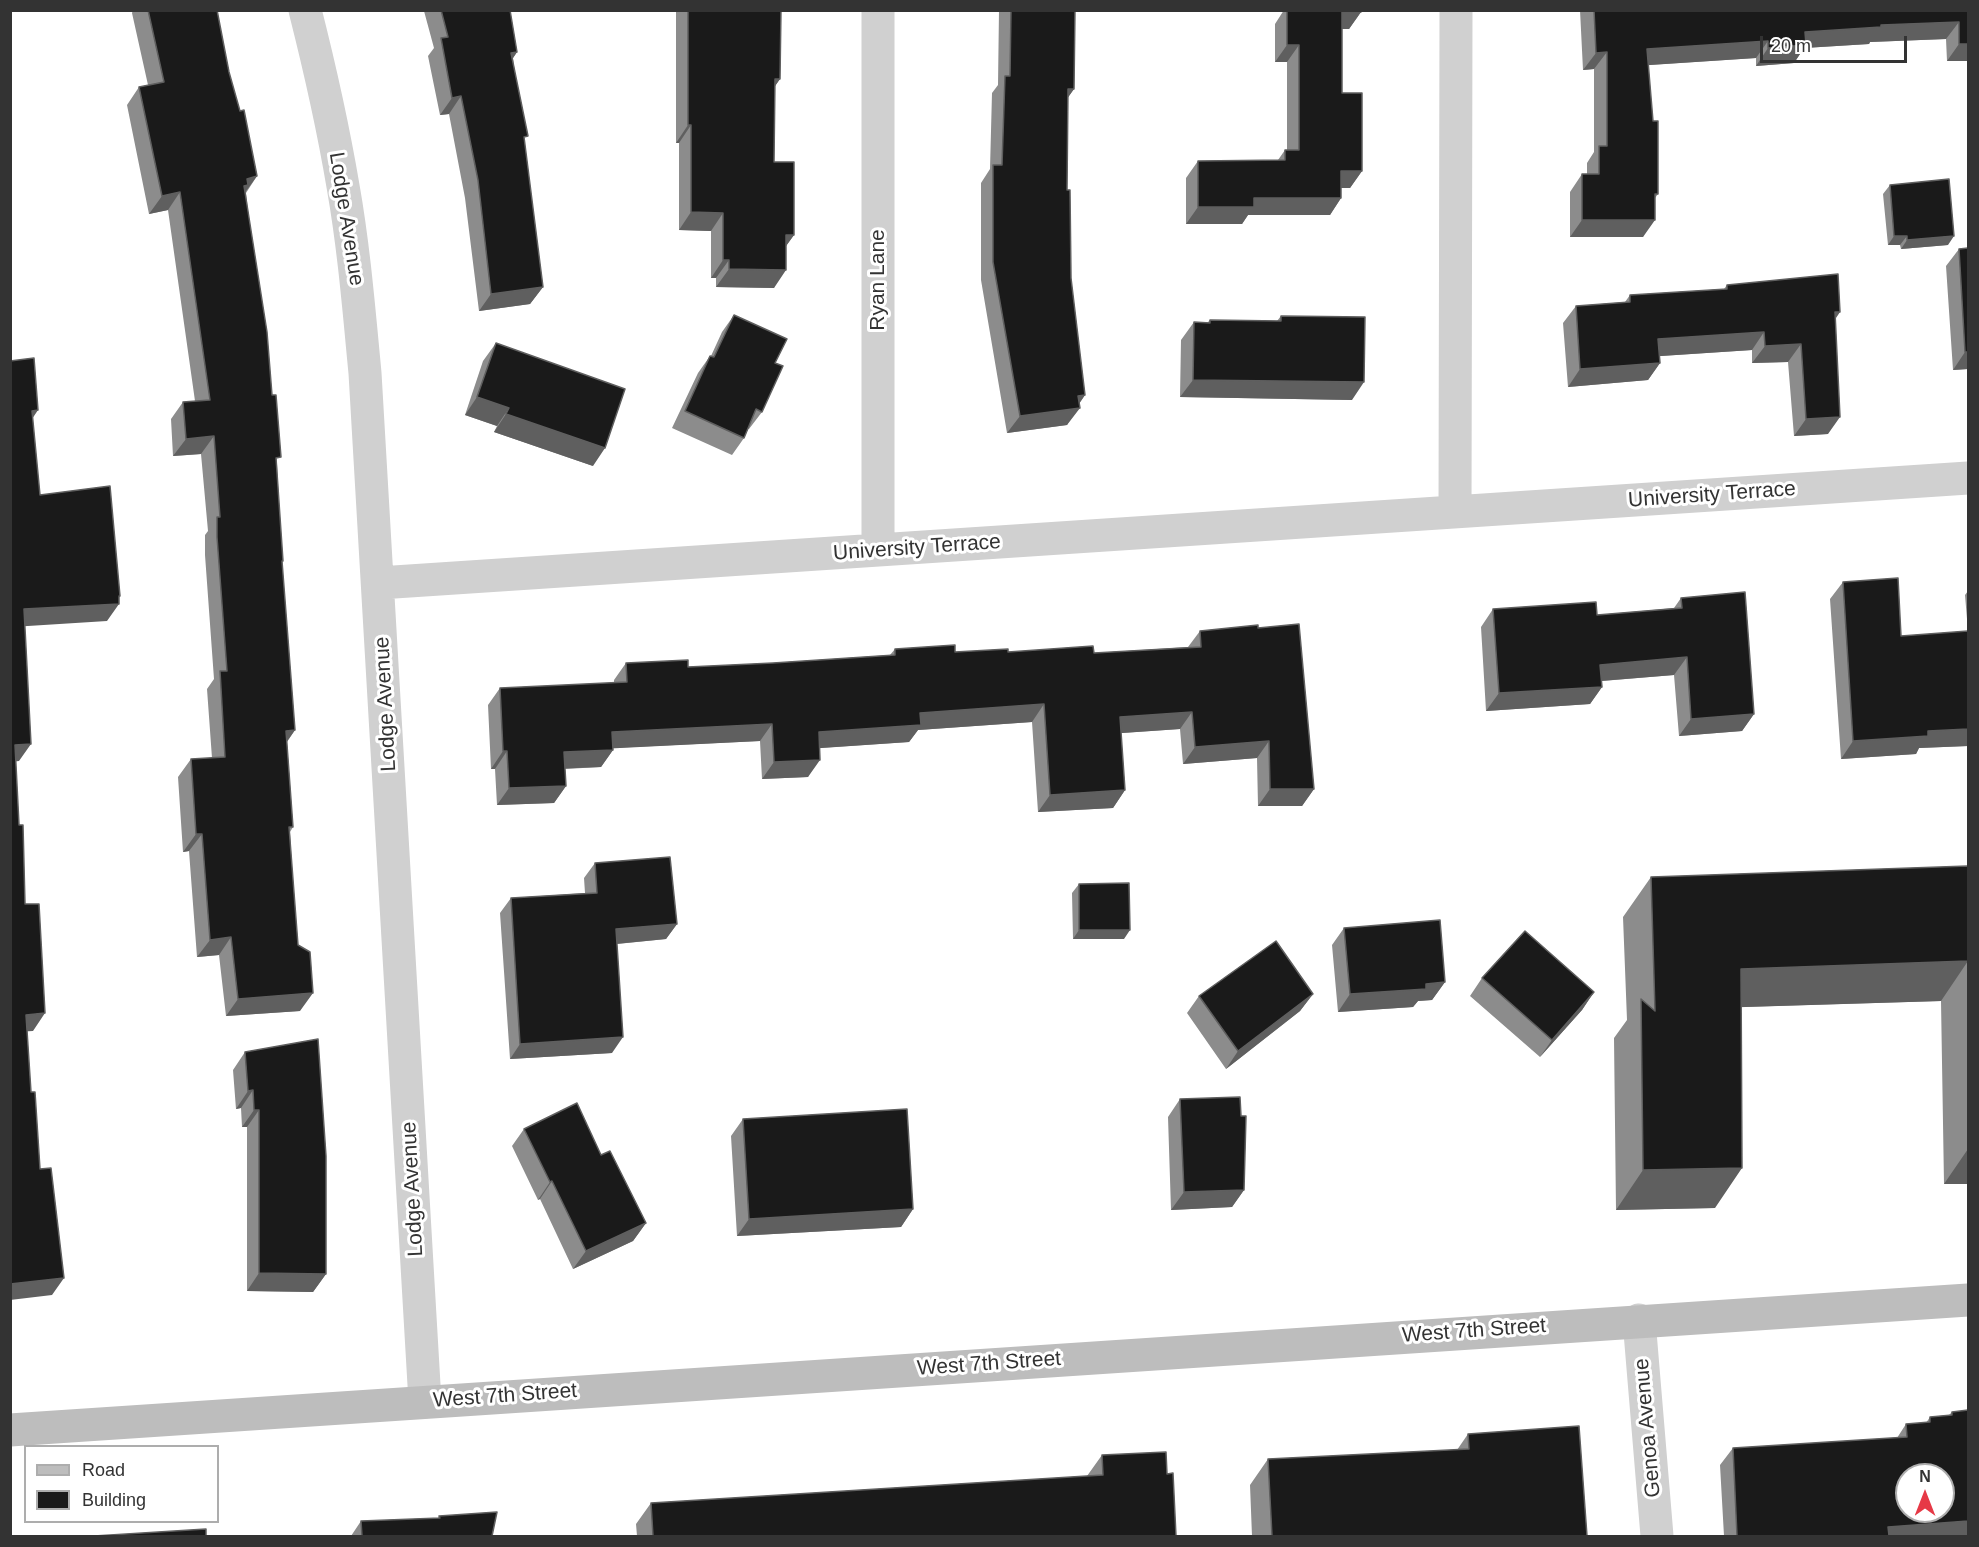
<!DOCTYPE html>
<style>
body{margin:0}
#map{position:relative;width:1979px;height:1547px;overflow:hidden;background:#fff;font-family:Arial,sans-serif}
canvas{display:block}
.frame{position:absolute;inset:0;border:12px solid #333;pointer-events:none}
.legend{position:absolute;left:24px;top:1445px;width:195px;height:78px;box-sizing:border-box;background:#fff;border:2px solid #adadad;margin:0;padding:8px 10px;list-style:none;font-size:18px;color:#333}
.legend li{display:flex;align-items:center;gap:12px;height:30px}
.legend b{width:30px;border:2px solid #adadad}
.north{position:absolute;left:1895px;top:1463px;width:60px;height:60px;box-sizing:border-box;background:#fff;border:2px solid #adadad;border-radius:50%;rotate:0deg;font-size:16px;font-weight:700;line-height:24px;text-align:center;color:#333}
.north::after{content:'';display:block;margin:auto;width:21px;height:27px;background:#e63946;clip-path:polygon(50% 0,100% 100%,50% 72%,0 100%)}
.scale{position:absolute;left:1760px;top:36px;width:147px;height:27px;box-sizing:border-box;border:3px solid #333;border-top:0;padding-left:8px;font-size:18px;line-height:21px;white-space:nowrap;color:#333;-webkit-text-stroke:4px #fff;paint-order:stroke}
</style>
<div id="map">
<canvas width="1979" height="1547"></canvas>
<div class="frame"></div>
<ul class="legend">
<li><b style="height:8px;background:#bdbdbd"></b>Road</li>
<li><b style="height:16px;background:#1a1a1a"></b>Building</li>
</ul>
<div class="north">N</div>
<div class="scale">20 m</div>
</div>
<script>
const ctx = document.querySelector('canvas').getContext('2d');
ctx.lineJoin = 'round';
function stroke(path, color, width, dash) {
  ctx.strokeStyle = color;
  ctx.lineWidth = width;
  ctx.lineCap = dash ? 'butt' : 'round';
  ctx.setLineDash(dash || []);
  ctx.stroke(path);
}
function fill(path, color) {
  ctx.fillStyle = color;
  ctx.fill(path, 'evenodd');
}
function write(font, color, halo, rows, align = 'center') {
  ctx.font = font + ' Arial,sans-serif';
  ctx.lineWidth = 6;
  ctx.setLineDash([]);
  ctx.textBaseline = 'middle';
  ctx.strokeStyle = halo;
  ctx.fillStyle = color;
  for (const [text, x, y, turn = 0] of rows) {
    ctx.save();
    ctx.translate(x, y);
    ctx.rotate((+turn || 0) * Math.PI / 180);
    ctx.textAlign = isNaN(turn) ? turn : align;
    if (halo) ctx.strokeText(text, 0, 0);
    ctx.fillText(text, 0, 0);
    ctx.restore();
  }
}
stroke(new Path2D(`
 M305,10c15,59 28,117 38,176 11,62 16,125 22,187l60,1029
 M878,10v540
 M1455,512l1,-502
 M379,583l1589,-105
 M1639,1320l18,216`), '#d0d0d0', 33);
stroke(new Path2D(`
 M10,1430l1958,-130`), '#bdbdbd', 33);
fill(new Path2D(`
 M133,10h85l-1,2 12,60 28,104 -11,17 31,271 5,98 13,168 -8,12 6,85 -3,5 10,179 -74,5 -7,-61 -22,2 -8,-106 -6,1 -5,-75 13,-18 21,-1 -5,-69 7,-10 -9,-124v-20l3,-4 -7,-77 -28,2 -2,-37 12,-17 12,-1 -27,-191 -19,4 -22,-109 12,-18 9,-2 -16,-72z
 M393,10h117l7,42 -4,6 11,83 19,146 -13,17 -51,7 -14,-113 -16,-84 -9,1 -12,-59 6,-8 -10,-37 -31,1z
 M676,10h105l-1,69 -5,7 -1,76 20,73 -8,11 -12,42 -58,-1v-9h-5v-47l-32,-1v-87h-3z
 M999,10h76l-1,79 -6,8 -1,93 4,88 14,117 -6,9 -12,21 -60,8 -26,-153v-97l9,-14 2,-76 6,-8z
 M1284,10h77v2l-12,17h-7v64l20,78 -12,17h-9v10l-11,17h-82l-6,9h-56v-46l12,-17 80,-1 7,-10h2v-88h-12v-38z
 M1580,10h388v51h-21l-1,-22 -76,3 -1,2 -65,4 -10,15 -38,3v-8l-108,7 10,129 -3,4 -12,39h-73v-45l12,-18h5v-11l7,-11v-83l-11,1z
 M1890,185l58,60 -47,4 -1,-4h-12l-5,-51z
 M1968,248v121l-15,1 -7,-104 13,-17z
 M1727,285l109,34 -8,115 -34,2 -6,-74 -36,1v-13l-92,6v7l-12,17 -80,7 -5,-64 13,-17 49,-4 5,-7 94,-6z
 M734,315l41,48 -13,49 -13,17h-1l-4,9 -12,17 -60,-27 26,-55 12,-17h1l11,-24z
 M1281,316l71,84 -172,-3 1,-57 13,-18 13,1 3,-3 67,1z
 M496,343l97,123 -99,-34 3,-6 -32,-11 18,-54z
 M1843,582l58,54 67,-5 -3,-36 3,-4v155l-49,2 -3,6 -75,5 -11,-160z
 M1681,598l73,116 -12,17 -63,5 -5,-61 -72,6v6l-12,17 -104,7 -5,-84 12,-18 104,6 77,-7z
 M1258,628l56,161 -12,17h-44l-1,-48 -74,6 -3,-35 -59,4 4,57 -12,18 -75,4 -6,-90 -114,8 -9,12 -90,6 -11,29 -46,2 -2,-38 -148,7 1,2 -12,17 -36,2 1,17 -12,17 -57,2 -2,-36h-4l-3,-64 12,-17 114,-5v-3l12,-17 62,4 85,-4 117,-8 5,-6 60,3 139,1 94,-6 12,-16z
 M595,863l82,61 -11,15 -49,5 -5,109 -102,6 -10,-146 11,-15 74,-5 -1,-15z
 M1968,866v318h-24l-3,-183 -200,6 -26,201 -99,2 -2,-172 13,-18 -4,-103 28,-40z
 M1079,884l45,55h-51l-1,-46z
 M1344,928l101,54 -13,18 -14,1 -5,6 -75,5 -6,-67z
 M1482,978l112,14 -12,18 -42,47 -70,-61z
 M1313,994l-13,17 -74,58 -39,-56 12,-17z
 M245,1052l81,222 -13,18 -66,-1v-164h-5l-1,-19 -5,1 -3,-39z
 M1180,1099l64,91 -12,17 -61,3 -3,-93z
 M743,1119l170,90 -12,18 -164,9 -6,-100z
 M524,1129l77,26 45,68 -13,18 -60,28 -33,-70 -2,1 -26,-54z
 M1952,1412l16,124h-244l-4,-71 13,-17 164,-10 9,-14 20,-1 4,-6 19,-2z
 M1468,1434l119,102h-335l-2,-51 18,-26 189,-9z
 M1102,1455l65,19 9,62h-539l-1,-12 15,-21 436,-27z
 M439,1516l53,20h-141l10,-15 77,-3z`), '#8c8c8c');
fill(new Path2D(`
 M395,10h30l-32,2z
 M1342,12h19l-12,17h-19z
 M1959,22l-13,17 -76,3 -1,2 -65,4 -10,15 -38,3 12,-18 37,-16 76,-7z
 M1768,41l-12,17 -121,8 12,-17z
 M1959,44h9v17h-21z
 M1287,45h12l-12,17h-12z
 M517,52l-12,18 6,-17z
 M1607,52l-13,17 -11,1 13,-17z
 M775,79h5l-12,17z
 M1068,89h6l-12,17z
 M461,96l-12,18 -9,1 12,-17z
 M688,125h3l-12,18h-3z
 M1341,171h21l-12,17h-20z
 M257,176l-13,18 -3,1 6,-16z
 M180,192l-12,18 -19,4 13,-18z
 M1254,198h87l-11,17h-82l-6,9h-56l12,-17z
 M691,212l32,1 -12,18 -32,-1z
 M1582,220h73l-12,17h-73z
 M786,235h8l-13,18z
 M1894,236h13l-7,9h-12z
 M1954,236l-6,9 -47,4 6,-9z
 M723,260h6l-13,18h-5z
 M729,269l57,1 -12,18 -58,-1z
 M543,287l-13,17 -51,7 12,-17z
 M1835,312h5l-12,18z
 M1764,332l-12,18 -106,7 12,-18z
 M1801,344l-13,18 -36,1 13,-17z
 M1965,352h3v17l-15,1z
 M1660,363l-12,17 -80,7 12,-18z
 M1193,380l171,2 -12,18 -172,-3z
 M1085,395l-9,13h4l-13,17 -60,8 13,-17 58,-20z
 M477,397l32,11 -12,18 -32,-11z
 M38,410l-12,18 6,-17z
 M506,414l99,34 -12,18 -99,-34z
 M1840,417l-12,17 -34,2 12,-17z
 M214,436l-13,18 -28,2 13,-17z
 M120,596l-6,8h5l-12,17 -95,6 12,-18z
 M1687,657l-13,18 -86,7 12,-17z
 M1602,687l-12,17 -104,7 13,-18z
 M1044,704l-12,18 -114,8 -9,12 -102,7 12,-17 101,-19z
 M1192,712l-12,17 -72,5 12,-17z
 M1754,714l-12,17 -63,5 12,-17z
 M772,724l-12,17 -160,8 12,-17z
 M1968,729v17l-49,2 -3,6 -75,5 12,-18 75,-10z
 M295,730l-12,17 3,-16z
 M1269,741l-12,17 -74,6 12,-17z
 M31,744l-12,17 -9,1 5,-17z
 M613,750l-12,17 -49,2 12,-17z
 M503,751h4l-12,18h-4z
 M820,760l-12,17 -46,2 12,-17z
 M566,786l-12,17 -57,2 12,-17z
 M1270,789h44l-12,17h-44z
 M1125,790l-12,18 -75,4 12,-17z
 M196,834h6l-13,17 -6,1z
 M677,924l-11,15 -61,6 11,-16z
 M1079,930h51l-6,9h-51z
 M231,937l-12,18 -22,2 13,-17z
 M1968,961l-27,40 -228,7 28,-39z
 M1445,982l-13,18 -14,1 -5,6 -75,5 12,-18 76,-10z
 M1594,992l-12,18 -42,47 12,-17z
 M313,993l-13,18 -74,5 12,-17z
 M1313,994l-13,17 -74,58 12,-18z
 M45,1013l-12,18 -19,1 12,-17z
 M623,1037l-11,16 -102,6 10,-15z
 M253,1090l-12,18 -5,1 12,-18z
 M254,1110h5l-12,17h-5z
 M1968,1149v35h-24z
 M1742,1168l-27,40 -99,2 27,-40z
 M552,1181l-12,18 -2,1 12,-18z
 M1244,1190l-12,17 -61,3 13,-18z
 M913,1209l-12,18 -164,9 12,-17z
 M646,1223l-13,18 -60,28 13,-18z
 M259,1273l67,1 -13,18 -66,-1z
 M64,1278l-12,17 -42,5v-16z
 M1968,1521v15h-87l7,-9z`), '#5f5f5f');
const building = new Path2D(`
 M148,10h69l12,62 11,39 4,-1 13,66 -10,3 1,6 -4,1 23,146 5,63h4l5,62 -5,1 7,103h-1l13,169 -9,1 7,96h-4l9,118 12,7 3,41 -75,6 -7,-62 -21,3 -8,-106h-6l-5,-75 34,-2 -5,-86h7l-10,-134v-20h3l-6,-81 -28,3 -3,-37 27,-2 -30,-208 -18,4 -23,-109 25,-5z
 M441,10h69l7,42 -6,1 17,83 -4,1 19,150 -52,7 -13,-114 -17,-84 -9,2 -11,-60 7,-1z
 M688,10h93l-1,69h-5l-1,83h20v73h-8v35l-57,-1v-9h-6v-47l-32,-1v-87h-3z
 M1011,10h64l-1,79h-6l-1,101h3l1,88 14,117 -7,1 2,12 -60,8 -27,-154v-97h9l3,-89h5z
 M1287,10h74v2h-19v81h20v78h-21v27h-87v9h-56v-46l87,-1v-10h14v-105h-12z
 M1594,10h374v34h-9v-22l-78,3v2l-76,5 1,13 -38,3v-7l-121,8 6,72h5v73h-3v26h-73v-46h17v-28h8v-94l-11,1z
 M1949,179l5,57 -47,4v-4h-13l-4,-51z
 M1968,248v104h-3l-6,-103z
 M1838,274l2,38h-5l5,105 -34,2 -5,-75 -36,2 -1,-14 -106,7 2,24 -80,6 -4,-63 54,-4v-7l97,-6v-4z
 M734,315l53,24 -12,24 8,3 -21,46 -6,-3 -12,29 -59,-27 25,-55 4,1z
 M1281,316l84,1 -1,65 -171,-2 1,-58 16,1v-3l71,1z
 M496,343l129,46 -20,59 -99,-34 3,-6 -32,-11z
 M34,358l4,52 -6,1 8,84 70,-9 10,110h-1v8l-95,5 7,135 -16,1 4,80h4l2,79h14l6,109 -19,2 5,77h4l5,77 11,-1 13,110 -54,6v-923z
 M1898,578l3,58 67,-5v98l-40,2v5l-75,5 -10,-159z
 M1745,592l9,122 -63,5 -4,-62 -87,8 2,22 -103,6 -6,-84 103,-7 1,13 85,-7 -1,-10z
 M1299,624l15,165h-44l-1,-48 -74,6 -3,-35 -72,5 5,73 -75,5 -6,-91 -124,9 1,12 -102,7 1,28 -46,2 -2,-38 -160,8 1,18 -49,2 2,34 -57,2 -2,-37h-4l-3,-63 127,-6 -1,-19 62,-3v7l85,-4 122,-8v-6l60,-4v7l53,-3v3l85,-6 1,7 107,-6 -1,-16 58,-6v3z
 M670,857l7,67 -61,5 7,108 -103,7 -9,-146 86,-5 -2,-30z
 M1968,866v95l-227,8 1,199 -99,2 -2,-171 14,12 -4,-134z
 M1129,883l1,47h-51v-46z
 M1440,920l5,62 -19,2v5l-76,5 -6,-66z
 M1525,931l69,61 -42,48 -70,-62z
 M1276,941l37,53 -75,57 -39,-55z
 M318,1039l8,117v118l-67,-1v-163h-5l-1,-20 -5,1 -3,-39z
 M1240,1097l1,19h5l-2,74 -60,2 -4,-93z
 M577,1103l24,52 9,-4 36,72 -60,28 -34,-70 -2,1 -26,-53z
 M907,1109l6,100 -164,10 -6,-100z
 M1968,1410v111l-80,6 1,9h-152l-4,-88 174,-11 -1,-13 24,-2v-5l22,-2v-3zM1907,1475h36v36h-36z
 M1579,1426l8,110h-315l-4,-77 201,-10 -1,-15z
 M1166,1452l1,22 6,-1 3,63h-523l-2,-33 452,-28 -1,-20z
 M497,1512l-5,24h-130l-1,-15 79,-3 -1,-2z
 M206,1529v7h-112z`);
fill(building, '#1a1a1a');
stroke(building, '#5f5f5f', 1.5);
write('21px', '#333', '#fff', [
 ["Lodge Avenue",346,219,81],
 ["Ryan Lane",878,280,-90],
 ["University Terrace",1712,495,-4],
 ["University Terrace",917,548,-4],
 ["Lodge Avenue",386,704,-93],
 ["Lodge Avenue",413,1189,-93],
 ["West 7th Street",1474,1331,-4],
 ["West 7th Street",989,1364,-4],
 ["West 7th Street",505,1396,-4],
 ["Genoa Avenue",1648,1428,-95]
]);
</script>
